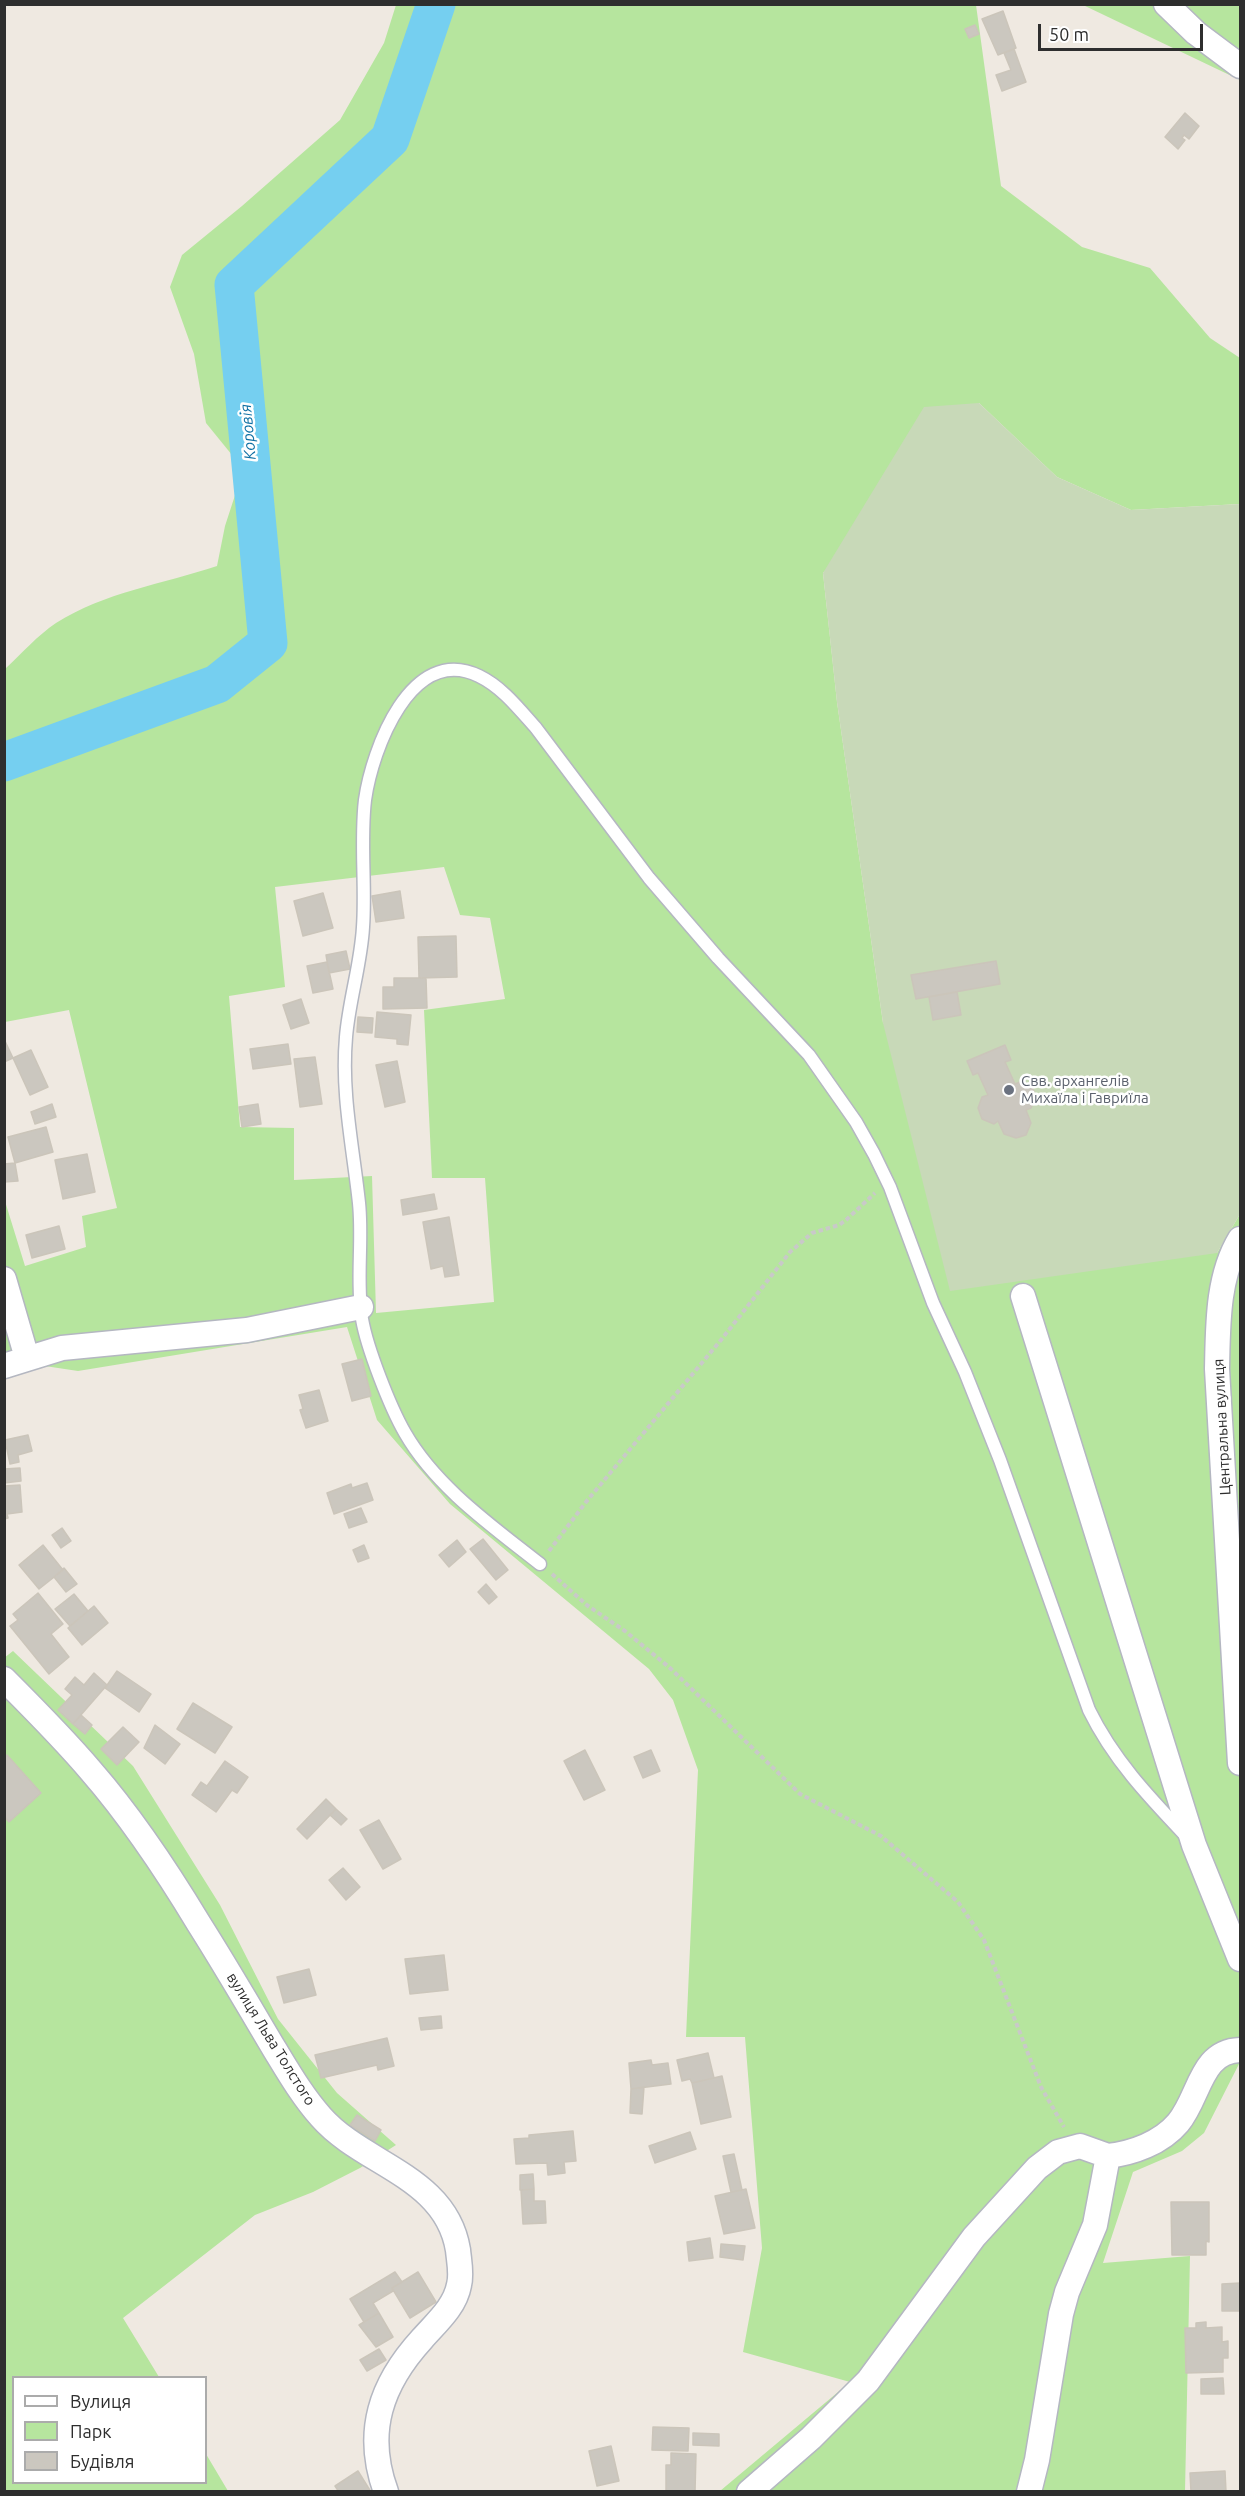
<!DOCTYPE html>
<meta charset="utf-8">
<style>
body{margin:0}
#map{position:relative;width:1245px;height:2496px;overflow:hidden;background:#efe9e1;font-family:Ubuntu,sans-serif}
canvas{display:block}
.frame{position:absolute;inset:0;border:6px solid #2e2e2e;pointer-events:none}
.legend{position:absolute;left:12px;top:2376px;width:195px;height:108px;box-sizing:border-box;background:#fff;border:2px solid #ababab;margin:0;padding:8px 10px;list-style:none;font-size:18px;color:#2e2e2e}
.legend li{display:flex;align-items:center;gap:12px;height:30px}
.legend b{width:30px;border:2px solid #ababab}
.scale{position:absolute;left:1038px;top:24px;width:165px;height:27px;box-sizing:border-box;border:3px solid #2e2e2e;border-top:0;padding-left:8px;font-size:18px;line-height:21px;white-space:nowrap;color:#2e2e2e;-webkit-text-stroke:4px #fff;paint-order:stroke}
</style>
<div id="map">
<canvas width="1245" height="2496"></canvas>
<div class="frame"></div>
<ul class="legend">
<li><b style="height:8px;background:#fff"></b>Вулиця</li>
<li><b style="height:16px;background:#b6e59e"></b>Парк</li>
<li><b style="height:16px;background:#cbc7bf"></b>Будівля</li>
</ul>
<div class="scale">50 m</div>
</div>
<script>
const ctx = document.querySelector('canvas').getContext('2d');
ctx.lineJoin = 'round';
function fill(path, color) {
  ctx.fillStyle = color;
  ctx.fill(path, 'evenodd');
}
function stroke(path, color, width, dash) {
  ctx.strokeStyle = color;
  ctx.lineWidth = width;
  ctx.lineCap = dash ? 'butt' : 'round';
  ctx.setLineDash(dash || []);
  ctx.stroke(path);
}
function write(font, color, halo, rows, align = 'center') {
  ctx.font = font + ' Ubuntu,sans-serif';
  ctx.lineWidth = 5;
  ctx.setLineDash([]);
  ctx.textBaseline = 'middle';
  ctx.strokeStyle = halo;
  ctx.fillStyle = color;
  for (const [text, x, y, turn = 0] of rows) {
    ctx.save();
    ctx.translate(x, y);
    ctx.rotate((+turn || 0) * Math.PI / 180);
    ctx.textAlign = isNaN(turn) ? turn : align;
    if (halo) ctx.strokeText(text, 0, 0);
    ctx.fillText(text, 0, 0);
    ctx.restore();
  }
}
fill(new Path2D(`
 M396,5h580l25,181 81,61 68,21 60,70 30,20v146l-109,6 -74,-33 -78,-74 -156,170 14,129 46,321 334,230 23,-39v848l-36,71 -22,18 -49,21 -30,91 87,-7 -5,235h-465l130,-109 -107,-30 19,-104 -17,-211h-59l12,-267 -25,-70 -24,-31 -199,-165 -73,-84 -30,-93 -269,44 -73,-11 -1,-162 21,68 61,-19 -4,-31 35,-8 -48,-198 -64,12v-353c16,-15 33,-34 51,-46 49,-31 107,-39 161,-57l8,-40 14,-43 -7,-28 -26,-32 -12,-69 -24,-67 12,-32 60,-49 98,-86 44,-77zM444,867l16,48 30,3 15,81 -81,11 8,168h53l9,124 -118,11 -4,-137 -78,4v-52l-54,-1 -11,-131 56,-9 -10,-100z
 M1083,5h157v75z
 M13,1651l120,115 87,139 58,114 59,74 59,52 -36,23 -47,24 -58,23 -132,103 36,59 -145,1v104h192v-28l22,37h-223l-1,-833z`), '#b6e59e');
fill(new Path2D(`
 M979,403l78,74 74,33 109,-6v710l-23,39 -267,38 -67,-268 -46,-321 -14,-129 101,-166z`), '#c8d9b8');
stroke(new Path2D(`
 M4,762l213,-78 51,-41 -34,-358 156,-146 46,-135`), '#75cff0', 39);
const building = new Path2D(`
 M1003,11l13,37 -18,7 -16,-36z
 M975,25l4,9 -10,4 -4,-9z
 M1014,49l12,33 -24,9 -6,-16 15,-5 -7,-17z
 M1185,113l14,13 -10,13 -5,-4 -2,3 3,2 -7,9 -13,-12z
 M400,891l4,27 -28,4 -4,-26z
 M323,893l10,35 -30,8 -9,-35z
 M456,936l1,41 -38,1 -1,-41z
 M346,951l4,18 -21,4 -3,-18z
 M996,961l4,23 -84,15 -5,-24z
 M327,962l6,27 -20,4 -6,-27z
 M394,978h32l1,30 -44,1v-22h11z
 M957,992l4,23 -28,5 -4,-23z
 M301,999l8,24 -18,6 -8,-24z
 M377,1012l34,3 -3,30 -11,-1v-5l-22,-2z
 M358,1017l15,1 -1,15 -15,-1z
 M4,1039l9,19 -9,4z
 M288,1044l3,20 -38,5 -3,-20z
 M1005,1045l6,15 -6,2 10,22 5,-2 11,3 5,11 -5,12 -5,2 5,13 -5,12 -10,3 -12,-4 -6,-13 -4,3 -12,-5 -4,-11 4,-11 6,-2 -10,-22 -5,2 -6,-14z
 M31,1050l17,37 -18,8 -17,-37z
 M315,1057l7,47 -22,3 -6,-48z
 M397,1061l8,41 -20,5 -9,-42z
 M52,1104l4,13 -21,7 -4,-12z
 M258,1104l3,20 -19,3 -3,-20z
 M46,1127l7,25 -38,11 -7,-26z
 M87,1154l8,38 -32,7 -8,-39z
 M15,1163l3,18 -14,1v-18z
 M434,1194l3,15 -34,6 -2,-15z
 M449,1217l10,58 -14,2 -2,-11 -12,3 -8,-47z
 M59,1226l6,23 -33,9 -6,-23z
 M362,1359l9,37 -19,5 -10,-37z
 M319,1390l9,31 -22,7 -6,-18 3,-1 -4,-14z
 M28,1435l4,16 -14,4 1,7 -9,2 -5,-24z
 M20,1468l1,13 -17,2v-14z
 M367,1483l6,17 -39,14 -7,-21 24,-9 1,4z
 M20,1485l2,27 -15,2 1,4 -4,1v-33z
 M361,1508l6,14 -18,6 -5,-14z
 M62,1528l9,13 -10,7 -9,-13z
 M483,1539l25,31 -12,10 -26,-31z
 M457,1540l9,12 -17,15 -10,-12z
 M43,1545l20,25 -24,19 -20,-24z
 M364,1545l5,13 -11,4 -5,-12z
 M64,1568l13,16 -11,8 -12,-15z
 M486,1584l11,13 -8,7 -11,-12z
 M38,1593l25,31 -12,10 18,23 -20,17 -39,-48 8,-6 -5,-6z
 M74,1594l14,17 -18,15 -15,-17z
 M94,1606l14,17 -26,22 -14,-17z
 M117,1671l34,23 -12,18 -34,-24z
 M94,1673l13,12 -34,39 -15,-14 14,-15 -7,-6 10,-12 9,8z
 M193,1703l39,24 -17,26 -38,-24z
 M81,1715l11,10 -7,9 -12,-10z
 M155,1725l25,19 -15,20 -21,-16z
 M123,1727l16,15 -22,23 -16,-16z
 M585,1750l20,40 -21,10 -20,-39z
 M651,1750l9,21 -17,7 -9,-21z
 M7,1755l34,38 -32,29 -5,-6v-58z
 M225,1761l23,16 -11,16 -5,-3 -16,22 -24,-17 9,-13 6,4z
 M326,1799l10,10 -29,30 -10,-10z
 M336,1809l11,10 -6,6 -11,-10z
 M379,1820l22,39 -18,10 -23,-39z
 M343,1868l17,19 -14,13 -17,-20z
 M444,1955l4,35 -38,4 -5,-35z
 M309,1969l7,26 -32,8 -7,-26z
 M441,2016l1,12 -21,2 -2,-12z
 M387,2038l7,28 -16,4 -1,-5 -56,13 -6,-23z
 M708,2053l6,25 -22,5 -2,-4 -8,2 -5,-21z
 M651,2060l1,5 16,-2 3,21 -40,5 -2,-26z
 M722,2076l9,41 -30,7 -9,-41z
 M644,2087l-2,27 -12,-1 1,-24z
 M357,2115l24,15 -6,11 -25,-16z
 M573,2131l3,30 -12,1 1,11 -17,2 -1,-12 -31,1 -2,-25 15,-1v-3z
 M690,2132l6,17 -41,14 -6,-17z
 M734,2154l8,36 -11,2 -8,-36z
 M533,2174l1,15 -14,1v-15z
 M534,2189v12h11l1,22 -23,1 -2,-34z
 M746,2189l9,39 -31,6 -9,-38z
 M1171,2202h38v40l-3,-1v14h-34z
 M710,2238l3,20 -24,3 -2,-19z
 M721,2244l24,2 -2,14 -23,-3z
 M395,2272l7,10 -10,6 1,3 -20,12 6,10 -15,9 -14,-23z
 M418,2272l18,30 -26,16 -18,-30z
 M1240,2283v28h-18v-27z
 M379,2313l14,24 -17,10 -17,-22z
 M1206,2322v6l16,-1v15l6,-1v17h-5v14l-37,1 -1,-45h11v-5z
 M379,2349l7,11 -19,11 -7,-11z
 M1223,2378l1,16h-23v-15z
 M653,2427l36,1 -1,23 -36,-1z
 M693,2433l26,1v12l-26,-1z
 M611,2446l8,35 -22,5 -8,-35z
 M671,2453l25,1 -1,38h-29v-27h5z
 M358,2471l13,21h-32l-4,-6z
 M1225,2471l1,21h-35l-1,-19z`);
fill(building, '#cbc7bf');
stroke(building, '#cbc5ba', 1.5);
const lane = new Path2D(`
 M540,1564c-48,-38 -104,-77 -135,-131 -15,-26 -38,-85 -43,-114 -6,-38 1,-78 -3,-116 -6,-56 -18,-110 -13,-166 3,-37 15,-73 17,-110 3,-42 -3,-85 2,-127 7,-50 46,-157 114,-124 23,11 40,33 57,52l113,150 69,80 91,97 47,67 18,32 16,33 43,116 32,69 35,88 89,250c24,49 59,86 96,125`);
const street = new Path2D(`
 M1166,4l30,29 44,33
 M1240,1239c-23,38 -22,87 -23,130l23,394
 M4,1279l23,79
 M1023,1296l171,549 46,114
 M4,1366l58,-18 185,-18 114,-23
 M4,1679c30,30 60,60 87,92 41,47 76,100 108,153 26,41 51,84 76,126 14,23 28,47 46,67 42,48 125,59 137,133 1,11 4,24 1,35 -4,22 -23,38 -37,54 -41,45 -58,93 -36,153
 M749,2492l62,-54 57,-57 106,-144 63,-69 21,-16 22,-6 28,10
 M1029,2492l8,-32 24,-146 6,-22 28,-67 13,-69c25,-3 53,-13 70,-33 22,-26 22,-72 62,-73`);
stroke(lane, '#b4b7c1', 15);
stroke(street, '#b4b7c1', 27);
stroke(new Path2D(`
 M549,1551l37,-49 135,-162 69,-88 22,-19 27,-8 7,-5 29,-27
 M552,1574l36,32 37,25 45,37 130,126 81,42 77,66 26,38 57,147 23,40`), '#c9c9c9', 4, [4.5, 3]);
stroke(lane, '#fff', 12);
stroke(street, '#fff', 24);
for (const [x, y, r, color] of [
 [1009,1090,6,"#6b7280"]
]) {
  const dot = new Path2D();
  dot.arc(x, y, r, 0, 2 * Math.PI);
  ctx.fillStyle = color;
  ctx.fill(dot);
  stroke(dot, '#fff', 2);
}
write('15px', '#5b616d', '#fff', [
 ["Свв. архангелів",1021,1081],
 ["Михаїла і Гавриїла",1021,1098]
], 'left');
write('15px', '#2e2e2e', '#fff', [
 ["Центральна вулиця",1222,1427,-93],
 ["вулиця Льва Толстого",271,2039,58]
]);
write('italic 16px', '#0d6fa3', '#fff', [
 ["Коровія",248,432,-95]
]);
</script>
